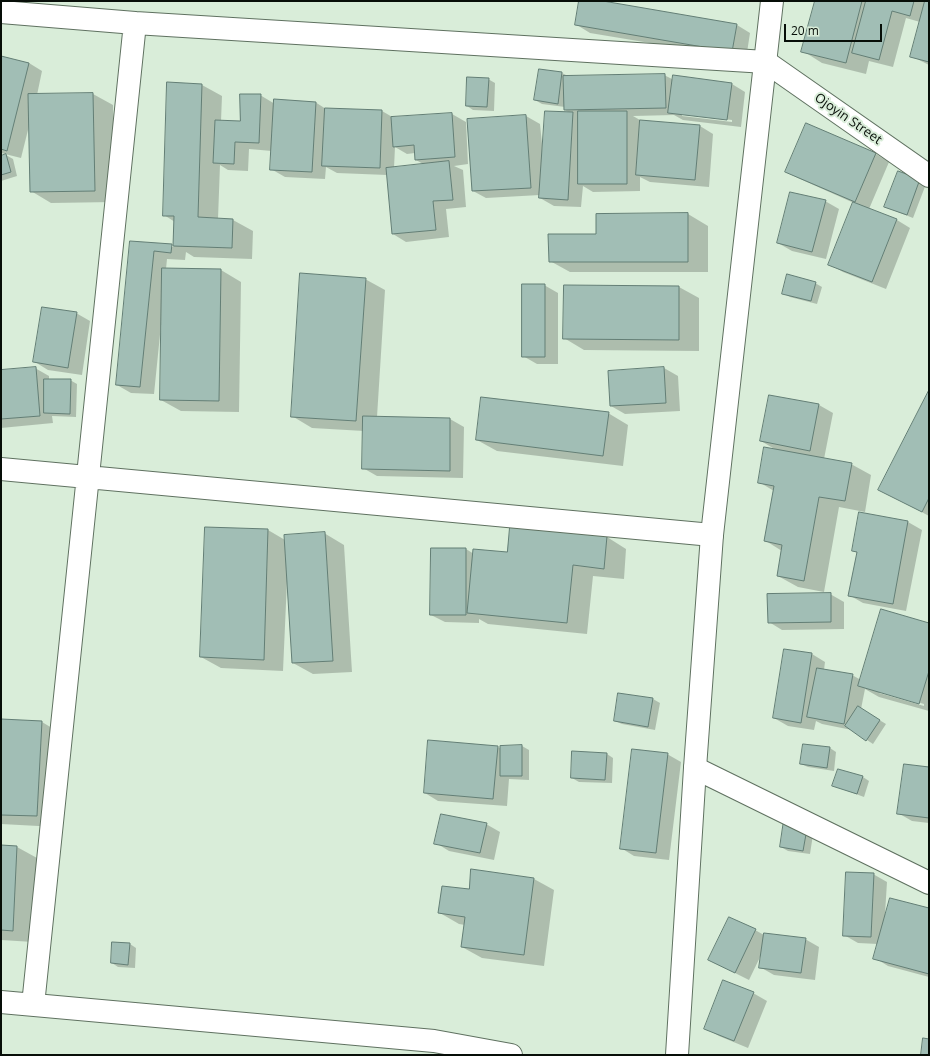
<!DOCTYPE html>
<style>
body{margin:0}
#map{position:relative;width:930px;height:1056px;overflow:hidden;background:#d9edd9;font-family:"Open Sans",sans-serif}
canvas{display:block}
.frame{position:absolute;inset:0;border:2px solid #070e08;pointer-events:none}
.scale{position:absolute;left:784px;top:24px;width:98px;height:18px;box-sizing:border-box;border:2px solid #070e08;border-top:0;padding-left:5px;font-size:12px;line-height:14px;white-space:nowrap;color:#070e08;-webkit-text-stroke:3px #d9edd9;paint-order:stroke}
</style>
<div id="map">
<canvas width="930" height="1056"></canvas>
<div class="frame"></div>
<div class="scale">20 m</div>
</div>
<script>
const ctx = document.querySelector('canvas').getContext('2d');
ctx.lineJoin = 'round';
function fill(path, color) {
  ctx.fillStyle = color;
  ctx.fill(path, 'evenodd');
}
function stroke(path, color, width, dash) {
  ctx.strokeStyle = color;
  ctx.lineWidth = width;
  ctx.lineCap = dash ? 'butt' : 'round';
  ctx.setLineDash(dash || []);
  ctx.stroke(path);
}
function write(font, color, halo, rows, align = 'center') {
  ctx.font = font + ' "Open Sans",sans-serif';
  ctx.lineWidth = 4;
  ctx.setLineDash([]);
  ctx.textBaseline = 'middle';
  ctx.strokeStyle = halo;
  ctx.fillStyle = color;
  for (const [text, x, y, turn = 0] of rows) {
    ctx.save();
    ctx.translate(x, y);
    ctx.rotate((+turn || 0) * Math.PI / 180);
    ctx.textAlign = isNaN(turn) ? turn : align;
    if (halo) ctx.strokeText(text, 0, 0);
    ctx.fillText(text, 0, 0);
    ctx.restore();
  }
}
fill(new Path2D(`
 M214,1h69v1z
 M580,1h18l139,24 13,8 -4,26 -156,-26 -13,-8z
 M816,1h113v64l-18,-9 9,-34 -14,-4 -13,49 -24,-6 -3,13 -44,-11 -19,-12z
 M1,57l28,6 13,8 -5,24 56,-1 20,11 1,97 -63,1 -20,-12 -2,-65 -8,32 -20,-5z
 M562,73l6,3 96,-1 10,5 58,4 13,8 -4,35 -58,-7 -9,-5 -41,1 7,4 60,6 13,8 -4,53 -59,-5 -10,-5v14l-47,1 -10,-6 -2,21 -27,-1 -14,-8v-3l-54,3 -13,-7 53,-75 14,8 3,30 27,-41 -5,-3v-3l-23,-3 -7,-4zM682,114l50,6v2l-50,-6z
 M488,79l7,4 -1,28 -21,-1 -6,-4z
 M202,85l20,11 -1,25 19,1 20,-27 15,9 40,-2 11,7 56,2 12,7 58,-4 14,8 2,42 -14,2 9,4 3,37 -20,2 3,28 -43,5 -13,-8 -6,-59 -50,-2 -11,-6 -1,12 -40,-2 -14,-8 1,-18 -23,-2 -1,22 -20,-1 -8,-5 -2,54 15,1 20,11 -1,28 -58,-2 -8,-5 -1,8 -18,-1 -1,10 55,1 20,12 -2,130 -58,-1 -20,-11 1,-75h-1l-7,69 -23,-1 -14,-8 14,-143 43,5 1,-25 -11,-7zM395,147l12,7 8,-1 1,7 9,5 -31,3z
 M806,124l70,30 13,8 -20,47 28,11 13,8 -24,61 -43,-17 -14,-8 25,-61 -54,-24 -14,-7z
 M6,155l7,4 4,17 -16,5v-24z
 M898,172l28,12 -13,34 -28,-11z
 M825,201l14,8 -13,50 -34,-8 -14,-8z
 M688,214l20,12v46h-138l-20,-11 47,-26z
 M365,279l20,11 -8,127 73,2 14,8 -1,51 -86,-2 -14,-8 1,-37 -52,-3 -20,-12z
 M815,283l7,4 -5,17 -27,-7 -7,-4z
 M544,285l14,8v71h-21l-14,-8z
 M565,286l114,1 20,11v53l-115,-1 -20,-12z
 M76,313l14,8 -8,54 -34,-5 -13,-8z
 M35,368l14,8v4h21l7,4 -1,33 -24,-1 1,7 -52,5v-57z
 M664,368l14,8 2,35 -55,3 -14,-8z
 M929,393v123l-50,-27z
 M770,396l49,9 14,8 -9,46 27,5 20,11 -6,37 -26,-5 -15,85 -26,-5 -20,-11 4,-25 -16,-10 8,-50 -15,-9 19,-31 -17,-10z
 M608,413l20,12 -5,41 -126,-15 -20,-11z
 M860,513l48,9 14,8 -16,81 -43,-8 -14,-8 9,-42 -5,-2z
 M206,528l62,2 17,10 39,-7 20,12 8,127 -39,2 -20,-11 -5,-82h-1l-4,90 -62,-3 -20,-11z
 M607,537l19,12 -2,30 -31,-3 -6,58 -99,-10 -9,-5v4l-34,-1 -14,-7 1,-66h34l8,5 34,-1z
 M830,594l14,8v27l-62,1 -13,-8z
 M929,624v87l-50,-14 -14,-8 -4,20 25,15 -13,20 -21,-14 -30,-6 -6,-3 -2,9 -26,-4 -14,-8 38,-64 13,8 -1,8 28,5 9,5zM879,691l45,13v2l-45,-13z
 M619,694l34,5 7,4 -5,27 -33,-6 -7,-3z
 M1,720l41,2 20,12 -5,93 -56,-3z
 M522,746l7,4v30l-20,-1 -2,27 -69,-5 -13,-8 73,-46 3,2v-2z
 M830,748l6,4 -2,19 -26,-4 -7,-3z
 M607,754l6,4 -1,25 -33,-1 -7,-4z
 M667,754l14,8 -12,98 -35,-4 -13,-8z
 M929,768v55l-17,-2 -14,-8z
 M863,777l6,4 -5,16 -30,-11z
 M486,824l14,8 -6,28 -45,-9 -13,-8z
 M814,828l-4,26 -22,-3 -7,-4z
 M1,846l16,1 20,11 -4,84 -32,-2z
 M873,874l14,8 -2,32 44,-5v68l-41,-11 -13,-8 3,-14 -20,-1 -14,-8z
 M534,879l20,11 -10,76 -62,-8 -20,-11 3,-22 -6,-1 -19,-11 29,-23z
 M755,930l9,5 41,4 14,8 -4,33 -41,-5 -14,-8 2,-14 -13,27 -40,-20z
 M130,944l6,4 -1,20 -17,-1 -6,-4z
 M753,993l14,8 -19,47 -29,-12 -14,-8z`), '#0003');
const building = new Path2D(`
 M579,1h24l134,23 -5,28 -157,-27z
 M815,1h47l-16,62 -45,-11z
 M866,1h48l-4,15 -18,-5 -13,49 -27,-7z
 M925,1h4v61l-19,-5z
 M1,56l28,7 -22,88 -6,-2z
 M539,69l23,3 -4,32 -24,-4z
 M665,74l1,34 -102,2 -1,-34z
 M673,75l59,8 -5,37 -59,-7z
 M467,77l22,1 -2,29 -21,-1z
 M167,82l35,2 -4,133 35,2 -1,29 -59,-2 1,-30h-11z
 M93,93l2,98 -65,1 -2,-98z
 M240,94h21l-2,49 -24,-1 -1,22 -21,-1 2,-43 25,1z
 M274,99l42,3 -4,70 -42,-2z
 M325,108l57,2 -2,58 -58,-2z
 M545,111l28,1 -5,88 -29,-2z
 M578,111h49v73h-49z
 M452,113l3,44 -40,3 -1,-15 -21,2 -2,-30z
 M526,115l5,73 -59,3 -5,-72z
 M640,120l60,5 -5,55 -59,-5z
 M806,123l70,30 -21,49 -70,-30z
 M6,154l5,18 -10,3v-19z
 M449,161l4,39 -20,1 3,29 -44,4 -6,-66z
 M898,171l22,8 -13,36 -23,-8z
 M790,192l36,8 -14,52 -35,-9z
 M853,202l44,17 -25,63 -44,-17z
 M688,213v49h-139l-1,-28h48v-20z
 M130,241l42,3 -1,9 -17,-2 -14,136 -24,-2z
 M162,268l59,1 -2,132 -59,-1z
 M300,273l66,5 -10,143 -65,-4z
 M787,274l29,8 -5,19 -29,-7z
 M522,284h23v73h-23z
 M564,285l115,1v54l-116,-1z
 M42,307l35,5 -9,56 -35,-6z
 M36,367l4,49 -39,3v-49z
 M664,367l2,36 -56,3 -2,-35z
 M44,379h27l-1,35 -26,-1z
 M929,390v108l-7,14 -44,-22z
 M769,395l50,9 -9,47 -50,-10z
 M481,397l128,15 -6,44 -127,-16z
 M363,416l87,2v53l-88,-2z
 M764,447l88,16 -7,38 -26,-4 -15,84 -27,-5 5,-31 -18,-4 10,-55 -16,-3z
 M859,512l49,9 -15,83 -45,-8 9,-44 -5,-1z
 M205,527l63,2 -4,131 -64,-3z
 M510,527l97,9 -3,33 -31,-4 -6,58 -100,-10 6,-64 34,3z
 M325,532l8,129 -41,2 -8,-128z
 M431,548h35v67h-36z
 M831,593v29l-63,1 -1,-29z
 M881,609l48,14v48l-10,33 -61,-18z
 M784,649l28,4 -11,70 -28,-5z
 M817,668l36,6 -9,50 -37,-7z
 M618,693l35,5 -5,29 -34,-6z
 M858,706l22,14 -14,21 -21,-15z
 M1,719l41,2 -5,95 -36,-1z
 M428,740l70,6 -5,53 -69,-6z
 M803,744l27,3 -3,21 -27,-4z
 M522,745v31h-22v-30z
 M632,749l36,4 -12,100 -36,-4z
 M572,751l35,2 -2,27 -34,-2z
 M904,764l25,3v51l-32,-4z
 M838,769l25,7 -6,18 -25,-8z
 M441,814l46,9 -7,30 -46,-9z
 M784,820l24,3 -5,28 -23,-4z
 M1,845l16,1 -4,85 -12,-1z
 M471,869l63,9 -10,77 -63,-8 4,-30 -27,-4 4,-27 27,3z
 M846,872l28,1 -3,64 -28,-1z
 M890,898l39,10v66l-56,-15z
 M729,917l27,12 -21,44 -27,-13z
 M764,933l42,5 -5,35 -42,-5z
 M112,942l18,1 -2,22 -17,-2z
 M723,980l31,12 -20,49 -30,-12z
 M923,1038l6,1v16h-8z`);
fill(building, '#a1beb5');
stroke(building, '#637e75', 1);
const street = new Path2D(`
 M1,12l134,11 631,39 163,114
 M1,469l711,66
 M695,768l234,115
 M1,1002l433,39 77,14
 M33,1005l102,-982`);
const secondary = new Path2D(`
 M677,1055l18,-287 17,-233 60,-534`);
stroke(street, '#5f7160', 24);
stroke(secondary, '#5f7160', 24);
stroke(street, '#fff', 22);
stroke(secondary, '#fff', 22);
write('13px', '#070e08', '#d9edd9', [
 ["Ojoyin Street",848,119,35]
]);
</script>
